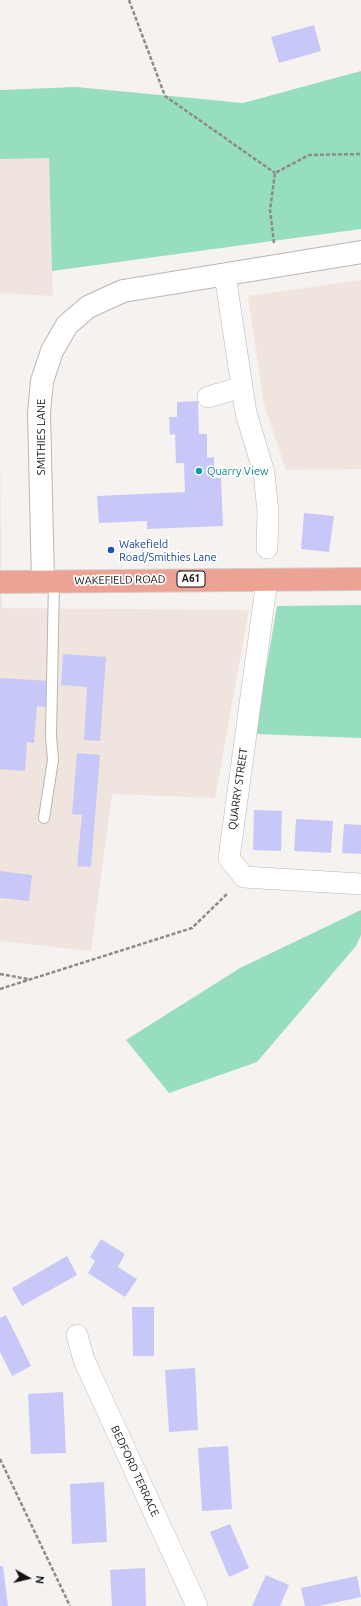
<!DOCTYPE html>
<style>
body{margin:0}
#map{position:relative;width:361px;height:1606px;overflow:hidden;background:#f6f2f0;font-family:Ubuntu,sans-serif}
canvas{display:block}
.north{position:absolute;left:8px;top:1558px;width:40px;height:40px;-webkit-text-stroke:3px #fff;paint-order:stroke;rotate:98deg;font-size:11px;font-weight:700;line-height:16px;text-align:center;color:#141312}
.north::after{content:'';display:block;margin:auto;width:14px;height:18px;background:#141312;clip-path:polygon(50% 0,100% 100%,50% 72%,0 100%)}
</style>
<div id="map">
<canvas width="361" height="1606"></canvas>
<div class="north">N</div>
</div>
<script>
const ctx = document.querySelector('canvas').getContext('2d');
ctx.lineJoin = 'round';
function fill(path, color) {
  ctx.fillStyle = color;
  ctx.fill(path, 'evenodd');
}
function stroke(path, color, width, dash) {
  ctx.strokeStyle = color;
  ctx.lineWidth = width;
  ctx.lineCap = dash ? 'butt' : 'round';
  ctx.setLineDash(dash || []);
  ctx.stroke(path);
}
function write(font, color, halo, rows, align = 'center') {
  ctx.font = font + ' Ubuntu,sans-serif';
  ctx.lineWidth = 3.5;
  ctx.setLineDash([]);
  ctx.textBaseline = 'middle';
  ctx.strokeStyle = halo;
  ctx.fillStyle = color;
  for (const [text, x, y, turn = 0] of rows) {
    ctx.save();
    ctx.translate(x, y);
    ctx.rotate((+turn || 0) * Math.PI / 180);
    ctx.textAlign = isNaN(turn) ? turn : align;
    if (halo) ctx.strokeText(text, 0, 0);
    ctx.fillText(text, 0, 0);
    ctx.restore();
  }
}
fill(new Path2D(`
 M49,157l4,139 -53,-3v-134z
 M361,280v189l-75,1 -22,-66 -16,-108z
 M0,449l2,159 247,2 -34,188 -103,-4 -21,157 -91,-10z`), '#f0e4df');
fill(new Path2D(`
 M361,71v158l-309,42 -3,-113 -49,1v-69l76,-3 167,16z
 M361,605v133l-106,-4 22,-128z
 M361,910v25l-5,11 -99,116 -88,31 -43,-53 114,-72z`), '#96debd');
fill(new Path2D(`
 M314,25l7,26 -42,12 -8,-26z
 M198,401l1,33h8v24l7,-1v21h7l2,48 -76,3v-8l-48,2 -2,-27 88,-4 -1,-29h-8l-1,-29 -5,1 -1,-18h8v-15z
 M304,513l30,3 -5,36 -28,-3z
 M63,654l43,3 -6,84 -16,-1 3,-53 -26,-2z
 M0,678l49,3 -2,26 -10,-1 -3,37 -7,-1 -2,29 -25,-2z
 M77,753l23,2 -9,112 -14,-1 5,-51 -10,-1z
 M254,810l28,1 -1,40 -28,-1z
 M296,819l37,2 -2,32 -37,-2z
 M344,824l17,1v29l-19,-1z
 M0,871l32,4 -3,26 -29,-3z
 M101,1239l24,15 -7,13 19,12 -12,18 -37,-24 7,-12 -5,-4z
 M67,1256l10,19 -55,31 -10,-18z
 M132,1307h22v49h-21z
 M6,1315l25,51 -19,10 -12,-24v-34z
 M195,1368l3,62 -29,2 -4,-62z
 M63,1392l3,61 -35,1 -3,-60z
 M228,1446l4,63 -30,2 -4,-63z
 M104,1482l3,60 -35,2 -2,-60z
 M230,1524l19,44 -20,9 -19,-45z
 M0,1566h3l5,40h-8z
 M145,1568l1,38h-34l-2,-36z
 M266,1575l23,10 -9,21h-28z
 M357,1576l4,21 -42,9h-14l-4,-18z`), '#c8c8f8');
const service = new Path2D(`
 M44,818l9,-58 -2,-24 3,-155`);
const minor = new Path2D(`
 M225,275l21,138 18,60 4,39 -1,36
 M208,397l34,-10
 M267,580l-38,278 15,19 117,7
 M77,1335l7,25 113,246`);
const tertiary = new Path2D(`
 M43,581l-4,-168 3,-32 10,-30 15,-26 21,-18 35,-16 238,-39`);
const primary = new Path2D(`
 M0,582l361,-3`);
stroke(service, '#bab6b5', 12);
stroke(minor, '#bab6b5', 22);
stroke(tertiary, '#bab6b5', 24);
stroke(primary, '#d0d0d0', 24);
stroke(new Path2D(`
 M129,0l36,96 110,77
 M274,243l-4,-33 5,-37 34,-18 52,-1
 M0,974l28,5
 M0,989l192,-61 36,-35
 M0,1459l70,147`), '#8d8b89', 2.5, [4, 2]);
stroke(service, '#fff', 10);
stroke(minor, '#fff', 21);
stroke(tertiary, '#fff', 22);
stroke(primary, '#eca394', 22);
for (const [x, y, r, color] of [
 [199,471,4,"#0f9aa8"],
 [111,550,4,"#1a4fb4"]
]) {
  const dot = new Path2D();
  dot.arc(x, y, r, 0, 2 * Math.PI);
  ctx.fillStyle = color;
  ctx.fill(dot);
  stroke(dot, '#fff', 1.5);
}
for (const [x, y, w] of [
 [191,579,28]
]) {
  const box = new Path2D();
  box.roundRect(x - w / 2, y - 8, w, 16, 3);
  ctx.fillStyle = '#fff';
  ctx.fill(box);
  stroke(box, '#141312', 1);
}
write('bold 10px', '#141312', null, [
 ["A61",191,579]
]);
write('11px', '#141312', '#fff', [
 ["SMITHIES LANE",41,437,-90],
 ["WAKEFIELD ROAD",120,580,-1],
 ["QUARRY STREET",238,789,-82],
 ["BEDFORD TERRACE",135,1471,65]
]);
write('11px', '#0d838f', '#fff', [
 ["Quarry View",207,471]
], 'left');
write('11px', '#164399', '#fff', [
 ["Wakefield",119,544],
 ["Road/Smithies Lane",119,557]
], 'left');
</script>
